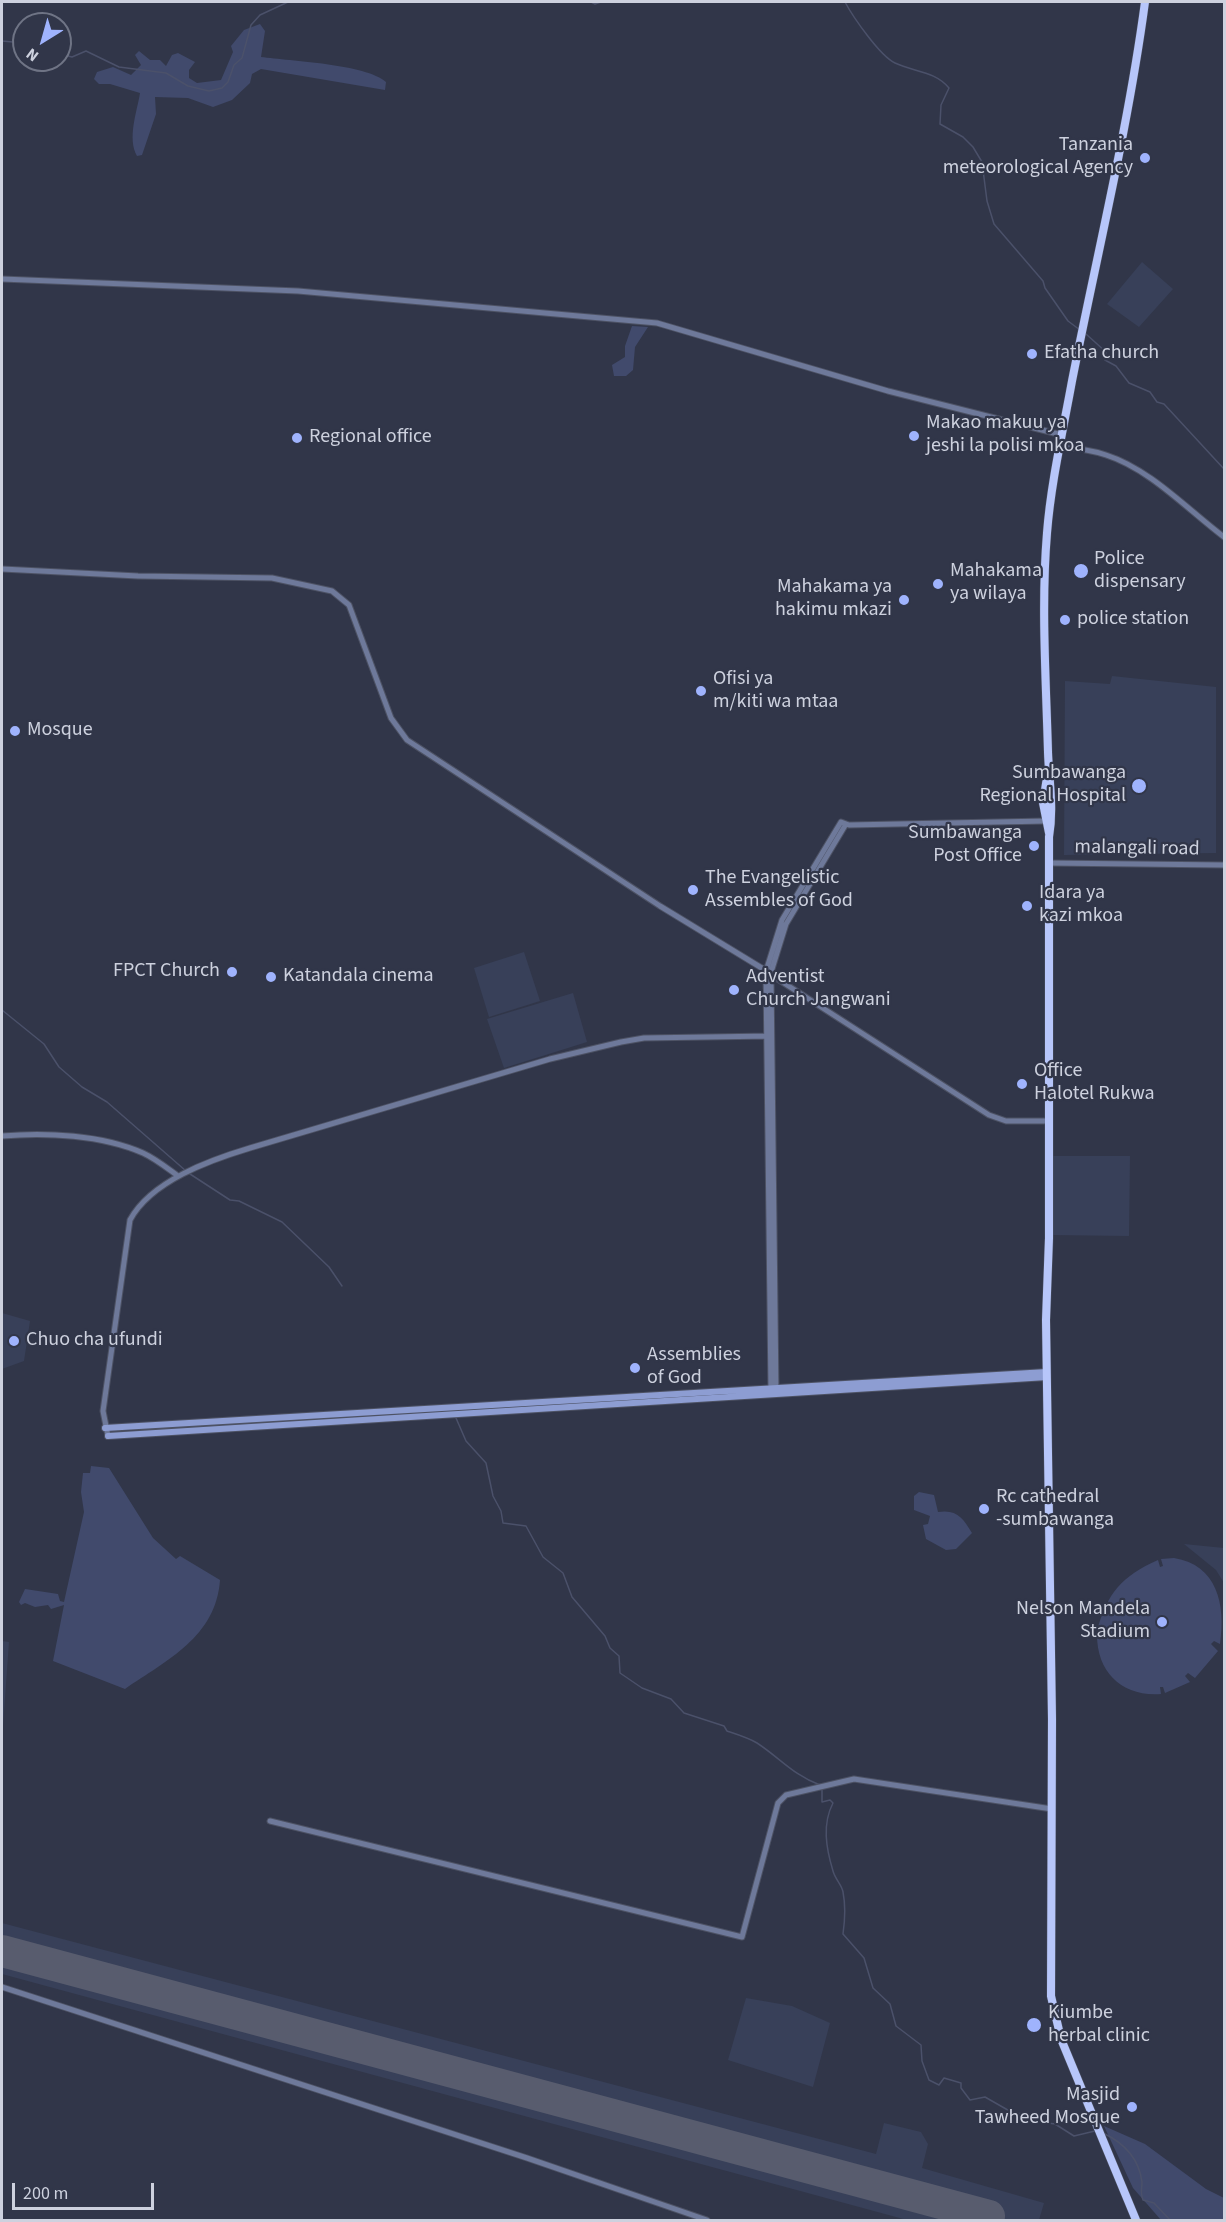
<!DOCTYPE html>
<style>
body{margin:0}
#map{position:relative;width:1226px;height:2222px;overflow:hidden;background:#313649;font-family:"Source Sans 3",sans-serif}
canvas{display:block}
.frame{position:absolute;inset:0;border:3px solid #cdd1de;pointer-events:none}
.north{position:absolute;left:12px;top:12px;width:60px;height:60px;box-sizing:border-box;background:#313649;border:2px solid #6f7485;border-radius:50%;rotate:217deg;font-size:16px;font-weight:700;line-height:24px;text-align:center;color:#cdd1de}
.north::after{content:'';display:block;margin:auto;width:21px;height:27px;background:#9fb3fd;clip-path:polygon(50% 0,100% 100%,50% 72%,0 100%)}
.scale{position:absolute;left:12px;top:2183px;width:142px;height:27px;box-sizing:border-box;border:3px solid #cdd1de;border-top:0;padding-left:8px;font-size:18px;line-height:21px;white-space:nowrap;color:#cdd1de;-webkit-text-stroke:4px #313649;paint-order:stroke}
</style>
<div id="map">
<canvas width="1226" height="2222"></canvas>
<div class="frame"></div>
<div class="north">N</div>
<div class="scale">200 m</div>
</div>
<script>
const ctx = document.querySelector('canvas').getContext('2d');
ctx.lineJoin = 'round';
function fill(path, color) {
  ctx.fillStyle = color;
  ctx.fill(path, 'evenodd');
}
function stroke(path, color, width, dash) {
  ctx.strokeStyle = color;
  ctx.lineWidth = width;
  ctx.lineCap = dash ? 'butt' : 'round';
  ctx.setLineDash(dash || []);
  ctx.stroke(path);
}
function write(font, color, halo, rows, align = 'center') {
  ctx.font = font + ' "Source Sans 3",sans-serif';
  ctx.lineWidth = 4.5;
  ctx.setLineDash([]);
  ctx.textBaseline = 'middle';
  ctx.strokeStyle = halo;
  ctx.fillStyle = color;
  for (const [text, x, y, turn = 0] of rows) {
    ctx.save();
    ctx.translate(x, y);
    ctx.rotate((+turn || 0) * Math.PI / 180);
    ctx.textAlign = isNaN(turn) ? turn : align;
    if (halo) ctx.strokeText(text, 0, 0);
    ctx.fillText(text, 0, 0);
    ctx.restore();
  }
}
fill(new Path2D(`
 M1142,262l31,27 -34,38 -32,-23z
 M1112,676l104,11v166l-152,2 1,-174 45,3z
 M524,952l16,49 -51,16 -15,-49z
 M573,993l14,49 -83,26 -17,-49z
 M1051,1156h79l-1,80 -78,-1z
 M2,1313l28,8 -6,40 -22,8z
 M1184,1544l40,4v35l-8,-13z
 M2,1641l7,1 -6,84h-1z
 M2,1923l874,231 8,-31 37,9 7,12 -6,24 122,35 -5,17h-132l-905,-246z
 M746,1998l46,8 38,17 -17,64 -85,-27z`), '#384059');
fill(new Path2D(`
 M260,24l5,7 -4,26c29,4 105,7 125,25l-1,8 -124,-21 -9,5 -2,9 -18,17 -19,7 -25,-9 -33,-1 1,17 -14,41 -5,1c-10,-18 0,-44 3,-63l-30,-9h-11l-5,-5 3,-7 16,-5 18,8 10,-10 -6,-10 4,-4 11,9h10l6,6 6,-11 6,-2 17,9 -6,8v8l8,5 24,-3 12,-28 -2,-6 13,-16z
 M632,326l16,1 -13,20 -2,23 -7,6h-12l-2,-11 13,-8v-11z
 M91,1466l18,2 44,70 23,21 4,-3 40,24c-4,57 -53,80 -95,109l-72,-28 11,-56 -13,4 -3,-4 -13,2 -10,-4 -4,2 -2,-3 6,-13 33,5 2,7 4,1 20,-90 -3,-20 2,-19h7z
 M919,1492l15,3 4,17c19,-3 25,6 34,21l-16,16 -10,1 -20,-11 -3,-14 5,-1 2,-8 -16,-6v-14z
 M1174,1558c43,7 52,46 46,86l-6,-3 -3,3 7,7 -23,27 -7,-5 -3,3 5,6 -25,11 -2,-6h-3l1,7c-38,3 -64,-21 -64,-59l6,1v-4l-6,-1c10,-38 25,-55 61,-71l2,7 3,-1 -2,-7z
 M1104,2126l41,18 61,45 18,9v22h-63l-28,-32z`), '#414a6c');
stroke(new Path2D(`
 M591,2l4,2 6,-2
 M845,2c8,15 35,54 50,61 19,9 40,8 54,25l-8,17 -1,19 23,13 10,10 9,15 5,39 7,23 49,57 2,7 23,33 12,9
 M2,41l22,2
 M60,54l12,3 14,-6 33,16 47,6 22,13 21,5 13,-3 6,-6 6,-17 8,-7 9,-33 9,-10 28,-13
 M1086,334l20,18 -1,8 11,6 13,17 21,9 7,10 7,2 60,65
 M2,1010l42,34 15,23 23,20 25,15 79,69
 M190,1174l40,26 9,1 43,21 47,45 13,19
 M456,1418l10,23 20,22 7,33 8,15 2,12 23,3 17,31 20,16 9,24 33,39 5,12 9,8 1,17 22,15 29,11 13,14 40,13 3,5c9,3 22,7 30,12 23,15 36,32 63,42
 M822,1789v13l8,-2 3,3c-11,21 -7,45 0,68 2,8 9,14 10,21 3,15 2,28 0,42l21,24 9,30 17,16 6,22 25,19 1,16 7,19 10,5 5,-7 17,5v5l9,12 15,-3 28,16 12,1 1,6 29,4 19,12 21,-5
 M1103,2133c21,10 36,25 39,49 0,7 -2,11 1,18l11,3 16,17`), '#4b516a', 1.5);
stroke(new Path2D(`
 M2,1951l987,265`), '#585c6e', 32);
const tertiary = new Path2D(`
 M2,279l296,12 359,32 231,68 174,44
 M1060,447c16,1 31,3 46,8 44,14 82,55 118,82
 M2,569l136,7 134,2 60,13 17,14 42,113 16,22 253,166 105,64
 M1049,863l175,2
 M767,968l15,-48 59,-98 8,3 197,-4
 M772,969l14,-45 60,-100
 M773,976l216,139 17,6h42
 M766,977l5,415
 M771,977l5,415
 M2,1136c44,-4 100,-1 141,17 13,6 24,15 35,23
 M108,1436l-5,-25 27,-191c21,-39 80,-60 120,-72l300,-89 71,-17 23,-4 126,-2
 M270,1821l472,116 36,-134 8,-8 68,-16 198,30
 M2,1987l525,171 180,62`);
const secondary = new Path2D(`
 M105,1428l942,-56
 M108,1436l939,-59`);
const trunk = new Path2D(`
 M1047,777l-4,26 6,30
 M1136,2220l-75,-181 -10,-43 1,-277 -6,-399 3,-82v-401c5,-29 0,-56 -1,-85 -2,-73 -7,-147 -1,-219 4,-51 16,-102 25,-152 25,-127 56,-252 73,-379`);
stroke(tertiary, '#4d5264', 7);
stroke(secondary, '#4d5264', 8);
stroke(trunk, '#4d5264', 9);
stroke(tertiary, '#6e799a', 5);
stroke(secondary, '#8d9dd2', 6);
stroke(trunk, '#b7c6fa', 8);
for (const [x, y, r, color] of [
 [1145,158,6,"#9fb3fd"],
 [1032,354,6,"#9fb3fd"],
 [914,436,6,"#9fb3fd"],
 [297,438,6,"#9fb3fd"],
 [1081,571,8,"#9fb3fd"],
 [938,584,6,"#9fb3fd"],
 [904,600,6,"#9fb3fd"],
 [1065,620,6,"#9fb3fd"],
 [701,691,6,"#9fb3fd"],
 [15,731,6,"#9fb3fd"],
 [1139,786,8,"#9fb3fd"],
 [1034,846,6,"#9fb3fd"],
 [693,890,6,"#9fb3fd"],
 [1027,906,6,"#9fb3fd"],
 [232,972,6,"#9fb3fd"],
 [271,977,6,"#9fb3fd"],
 [734,990,6,"#9fb3fd"],
 [1022,1084,6,"#9fb3fd"],
 [14,1341,6,"#9fb3fd"],
 [635,1368,6,"#9fb3fd"],
 [984,1509,6,"#9fb3fd"],
 [1162,1622,6,"#9fb3fd"],
 [1034,2025,8,"#9fb3fd"],
 [1132,2107,6,"#9fb3fd"]
]) {
  const dot = new Path2D();
  dot.arc(x, y, r, 0, 2 * Math.PI);
  ctx.fillStyle = color;
  ctx.fill(dot);
  stroke(dot, '#313649', 2);
}
write('20px', '#cdd1de', '#313649', [
 ["Tanzania",1133,146,"right"],
 ["meteorological Agency",1133,169,"right"],
 ["Efatha church",1044,354],
 ["Makao makuu ya",926,424],
 ["jeshi la polisi mkoa",926,447],
 ["Regional office",309,438],
 ["Police",1094,560],
 ["dispensary",1094,583],
 ["Mahakama",950,572],
 ["ya wilaya",950,595],
 ["Mahakama ya",892,588,"right"],
 ["hakimu mkazi",892,611,"right"],
 ["police station",1077,620],
 ["Ofisi ya",713,680],
 ["m/kiti wa mtaa",713,703],
 ["Mosque",27,731],
 ["Sumbawanga",1126,774,"right"],
 ["Regional Hospital",1126,797,"right"],
 ["Sumbawanga",1022,834,"right"],
 ["Post Office",1022,857,"right"],
 ["The Evangelistic",705,879],
 ["Assembles of God",705,902],
 ["Idara ya",1039,894],
 ["kazi mkoa",1039,917],
 ["FPCT Church",220,972,"right"],
 ["Katandala cinema",283,977],
 ["Adventist",746,978],
 ["Church Jangwani",746,1001],
 ["Office",1034,1072],
 ["Halotel Rukwa",1034,1095],
 ["Chuo cha ufundi",26,1341],
 ["Assemblies",647,1356],
 ["of God",647,1379],
 ["Rc cathedral",996,1498],
 ["-sumbawanga",996,1521],
 ["Nelson Mandela",1150,1610,"right"],
 ["Stadium",1150,1633,"right"],
 ["Kiumbe",1048,2014],
 ["herbal clinic",1048,2037],
 ["Masjid",1120,2096,"right"],
 ["Tawheed Mosque",1120,2119,"right"]
], 'left');
write('20px', '#cdd1de', '#313649', [
 ["malangali road",1137,849,1]
]);
</script>
